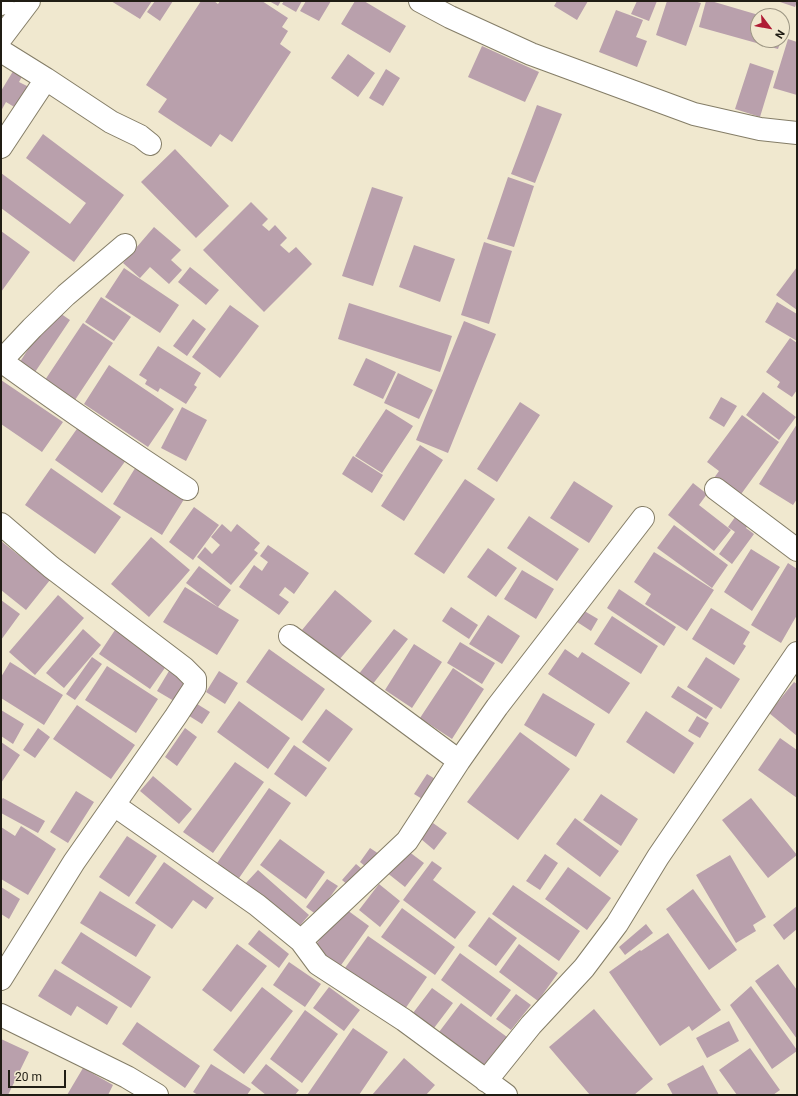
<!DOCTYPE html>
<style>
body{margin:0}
#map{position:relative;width:798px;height:1096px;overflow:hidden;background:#f0e8cf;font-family:Roboto,sans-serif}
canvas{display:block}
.frame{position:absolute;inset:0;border:2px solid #201d14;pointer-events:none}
.north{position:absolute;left:750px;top:8px;width:40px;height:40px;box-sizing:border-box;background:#f0e8cf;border:1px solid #9d9784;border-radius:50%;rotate:122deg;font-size:11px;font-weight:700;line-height:16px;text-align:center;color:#201d14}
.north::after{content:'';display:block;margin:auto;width:14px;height:18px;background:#af1c34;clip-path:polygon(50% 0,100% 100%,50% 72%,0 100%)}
.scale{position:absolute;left:8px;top:1070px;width:58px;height:18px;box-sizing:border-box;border:2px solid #201d14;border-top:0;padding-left:5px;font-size:12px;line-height:14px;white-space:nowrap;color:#201d14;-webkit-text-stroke:3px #f0e8cf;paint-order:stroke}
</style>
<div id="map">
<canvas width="798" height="1096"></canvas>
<div class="frame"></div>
<div class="north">N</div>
<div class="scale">20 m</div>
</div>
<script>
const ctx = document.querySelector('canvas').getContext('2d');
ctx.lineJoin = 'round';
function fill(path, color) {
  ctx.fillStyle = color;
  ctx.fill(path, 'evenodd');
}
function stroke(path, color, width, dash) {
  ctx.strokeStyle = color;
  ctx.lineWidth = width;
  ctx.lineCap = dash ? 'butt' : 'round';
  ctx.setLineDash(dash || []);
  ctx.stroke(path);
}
fill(new Path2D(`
 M111,1h41l-12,18z
 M155,1h18l-13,20 -13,-9z
 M201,1h13l4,3 2,-3h42l26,17 -6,9 6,4 -8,13 11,8 -59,90 -12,-8 -9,13 -53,-35 9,-13 -21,-14z
 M269,1h12l-3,5z
 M284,1h18l-6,11 -14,-8z
 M306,1h25l-12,20 -19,-10z
 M355,1h9l42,25 -16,27 -49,-29z
 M557,1h31l-11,19 -23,-14z
 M637,1h20l-8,20 -18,-7z
 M667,1h27l7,2 -15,43 -30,-11z
 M706,1h5l51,15h-4v24h23l-3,9 -79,-22z
 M777,1h20v1l-2,5z
 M616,10l27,10 -7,17 11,4 -10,26 -38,-15z
 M788,39l9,3v53l-24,-7z
 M482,46l57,26 -14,30 -57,-25z
 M348,54l27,19 -17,24 -27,-19z
 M750,63l24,8 -14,46 -25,-8z
 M15,68l9,5 -5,9 10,5 -13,21 -10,-6 -5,9v-20z
 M386,69l14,9 -17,28 -14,-8z
 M537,105l25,9 -27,69 -24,-9z
 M43,134l81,61 -50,67 -73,-54v-35l69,51 16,-21 -60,-45z
 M175,149l54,57 -33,32 -55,-56z
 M508,177l26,9 -20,61 -27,-8z
 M372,187l31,10 -30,89 -31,-10z
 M251,202l17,17 -6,6 7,6 6,-6 12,13 -7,7 9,8 7,-6 16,17 -48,48 -61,-62z
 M154,227l27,23 -10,10 11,10 -13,14 -19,-17 -10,11 -17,-15z
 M1,231l29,21 -29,40z
 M484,242l28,9 -23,73 -28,-9z
 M414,245l41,14 -15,43 -41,-15z
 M190,267l29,23 -13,15 -28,-23z
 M797,267v43l-21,-15z
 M124,268l55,37 -19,28 -55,-36z
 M101,297l30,20 -17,24 -29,-19z
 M777,302l20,12v27l-32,-19z
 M349,303l103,33 -12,36 -102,-33z
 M230,305l29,21 -39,52 -28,-21z
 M54,309l16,11 -39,58 -15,-10z
 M193,319l13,10 -19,27 -14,-10z
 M464,321l32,13 -48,119 -32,-13z
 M83,323l30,20 -38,57 -30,-20z
 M790,338l7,5v47l-5,7 -15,-10 3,-5 -14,-10z
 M158,346l43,27 -7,12 3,2 -11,17 -26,-16 -2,4 -13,-8 2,-4 -8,-5z
 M366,358l30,14 -13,27 -30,-14z
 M109,365l65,44 -26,38 -64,-43z
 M398,373l35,17 -14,29 -35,-16z
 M1,380l62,42 -21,30 -41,-28z
 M763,392l33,25 -17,23 -33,-25z
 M721,397l16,9 -13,21 -15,-9z
 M520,402l20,13 -43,67 -20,-13z
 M182,407l25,13 -21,41 -25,-13z
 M386,409l27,17 -31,47 -27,-17z
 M742,415l37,27 -40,55 -25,-19 5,-7 -12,-9z
 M81,423l48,33 -27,37 -47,-33z
 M797,424v75l-4,6 -34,-21z
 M420,445l23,15 -39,61 -23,-15z
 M353,456l30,19 -11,18 -30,-19z
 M137,465l49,31 -24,39 -49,-31z
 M51,468l70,49 -26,37 -70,-49z
 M465,479l30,20 -51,75 -30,-20z
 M574,481l39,25 -24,37 -39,-25z
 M693,483l14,11 -8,11 32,25 -17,21 -46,-36z
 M194,507l25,18 -26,35 -24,-18z
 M738,513l13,9 -5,6 8,6 -22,30 -13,-10 16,-22 -7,-5z
 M529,516l50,33 -22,32 -50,-33z
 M222,524l9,8 6,-8 23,19 -6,7 4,3 -27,32 -34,-28 8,-10 7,7 8,-9 -9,-8z
 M674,525l54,40 -16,23 -55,-40z
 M151,537l39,33 -41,47 -38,-33z
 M1,541l49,39 -24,30 -25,-20z
 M268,545l41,28 -15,21 -9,-7 -6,8 10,7 -10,13 -40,-28 15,-22 8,6 6,-9 -8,-6z
 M488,548l29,20 -21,29 -29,-20z
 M751,549l29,18 -28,44 -28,-19z
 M654,552l60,38 -27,41 -42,-27 6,-10 -17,-12z
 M788,563l9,6v46l-16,28 -30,-18z
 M199,566l32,24 -13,17 -32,-24z
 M522,570l32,19 -18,30 -32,-20z
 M185,587l54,33 -22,35 -54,-33z
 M619,589l57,38 -12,19 -57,-38z
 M335,590l37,31 -33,39 -37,-30z
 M58,595l26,23 -49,57 -26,-23z
 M1,600l19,14 -19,26z
 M451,607l27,18 -9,14 -27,-18z
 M711,608l39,24 -7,12 3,2 -12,19 -42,-26z
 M581,609l17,10 -7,12 -17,-11z
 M488,615l32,21 -18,28 -33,-20z
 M612,616l46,30 -17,28 -47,-30z
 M83,629l18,16 -37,43 -18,-15z
 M394,629l14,10 -36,46 -14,-10z
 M115,630l52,35 -17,24 -51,-35z
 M460,642l35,21 -13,21 -35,-21z
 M414,644l28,18 -30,46 -27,-18z
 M269,649l56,40 -23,32 -56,-39z
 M565,649l13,9 4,-6 48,31 -21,31 -61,-40z
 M92,657l10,7 -27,36 -9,-6z
 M706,657l34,22 -19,30 -34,-22z
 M10,662l53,33 -19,30 -43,-27v-21z
 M107,666l51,33 -22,34 -51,-33z
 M453,668l31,21 -32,50 -32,-21z
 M169,671l18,11 -13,19 -17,-10z
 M219,671l19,12 -13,21 -19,-12z
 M794,682l3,2v52l-28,-23z
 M678,686l35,22 -7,11 -35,-22z
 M543,693l52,31 -19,33 -52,-32z
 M239,701l51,37 -22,31 -51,-37z
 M194,702l16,10 -8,12 -16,-10z
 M77,705l58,40 -24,34 -58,-40z
 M326,709l27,20 -24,33 -27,-20z
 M1,710l23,14 -11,20 -12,-8z
 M646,711l48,32 -20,31 -48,-32z
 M697,716l12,7 -9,15 -12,-7z
 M38,728l12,9 -15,21 -12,-8z
 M185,728l12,9 -20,29 -12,-9z
 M520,732l50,37 -52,71 -51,-38z
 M780,738l17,12v48l-39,-28z
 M1,742l19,13 -19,28z
 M294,745l33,23 -21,29 -32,-23z
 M235,762l29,20 -51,71 -30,-21z
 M427,774l15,9 -13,20 -15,-9z
 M153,776l39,33 -13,15 -39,-33z
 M269,788l22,15 -54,78 -22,-15z
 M76,791l18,11 -26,41 -18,-11z
 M601,794l37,25 -17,27 -38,-26z
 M3,798l42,23 -7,12 -37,-20v-13z
 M751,798l46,57 -29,23 -46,-58z
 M575,818l44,33 -19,26 -44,-33z
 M433,823l14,10 -13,17 -13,-11z
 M21,826l35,23 -28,46 -27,-16v-52l14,9z
 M127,836l30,20 -28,41 -30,-20z
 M280,839l45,33 -19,27 -46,-34z
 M370,848l12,8 -11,15 -11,-9z
 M404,848l20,15 -19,24 -19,-15z
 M545,854l13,9 -18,27 -14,-9z
 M730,855l36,62 -13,8 3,6 -20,12 -40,-68z
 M432,861l10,7 -9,12 43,32 -21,27 -52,-39z
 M164,862l50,36 -8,11 -13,-9 -21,29 -37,-26z
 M356,864l6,5 -13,17 -7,-6z
 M568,867l43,31 -24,32 -42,-31z
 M258,870l51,45 -12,14 -52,-45z
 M327,879l11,7 -21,29 -11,-8z
 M379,884l21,17 -20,26 -21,-17z
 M513,885l67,46 -21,30 -67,-47z
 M1,887l19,12 -11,20 -8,-5z
 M693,889l44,61 -28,20 -43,-61z
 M100,891l56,34 -20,32 -56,-34z
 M797,906v23l-13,11 -11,-15z
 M343,907l26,19 -30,42 -26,-19z
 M402,908l53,39 -20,28 -54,-38z
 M489,917l28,21 -21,28 -28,-20z
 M646,924l7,9 -28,22 -6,-8z
 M259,930l30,24 -10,14 -31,-24z
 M81,932l70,45 -20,31 -70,-45z
 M668,933l53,77 -29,21 -3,-5 -29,20 -51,-74 31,-22 1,1z
 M368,936l59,41 -22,32 -60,-41z
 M237,944l30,22 -36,46 -29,-22z
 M519,944l39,29 -20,28 -39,-29z
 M460,953l51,37 -20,27 -50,-37z
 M289,962l32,22 -16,23 -32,-22z
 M778,964l19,26v49l-42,-58z
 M55,969l63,38 -11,18 -30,-19 -6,10 -33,-20z
 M751,986l46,64v1l-25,18 -42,-64z
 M262,987l31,24 -49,63 -31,-24z
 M329,987l31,23 -16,21 -31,-23z
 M432,988l21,15 -22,29 -21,-15z
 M516,994l15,11 -20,25 -15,-11z
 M461,1003l46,34 -25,33 -46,-34z
 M594,1009l59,70 -19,16h-44l-41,-48z
 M305,1010l33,24 -36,49 -32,-24z
 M729,1021l10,20 -32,17 -11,-20z
 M137,1022l63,44 -15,22 -63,-44z
 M353,1028l35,24 -29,43h-52z
 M1,1039l28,13 -21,43h-7z
 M750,1048l30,42 -7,5h-36l-18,-25z
 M404,1058l31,27 -9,10h-54z
 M211,1064l40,25 -4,6h-49l-5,-3z
 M266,1064l33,26 -4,5h-29l-15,-12z
 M703,1065l16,30h-46l-6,-11z
 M83,1068l30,17 -5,10h-41z`), '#b9a0ac');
const minor = new Path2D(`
 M420,1l30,16 81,37 163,60 66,15 37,4
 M1,51l45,28 65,43 29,14 10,8
 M1,147l45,-68
 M1,361c61,44 123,87 186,128
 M1,361l31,-33 34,-33 59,-50
 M716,489l81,61
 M1,524l50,43 133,101 11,11v8l-19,29 -102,146 -73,117
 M290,636l169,125
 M114,805l143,100 44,36 17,23 86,56 102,75
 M301,941l106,-100 52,-80 38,-54 146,-189
 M1,1015l126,62 30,18
 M486,1081l45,-56 53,-57 33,-44 41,-67 139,-204`);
const major = new Path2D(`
 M1,4l2,-3
 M1,38l28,-37`);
stroke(minor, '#847d67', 24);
stroke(major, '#847d67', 24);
stroke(minor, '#fff', 22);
stroke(major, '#fff', 22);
</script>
